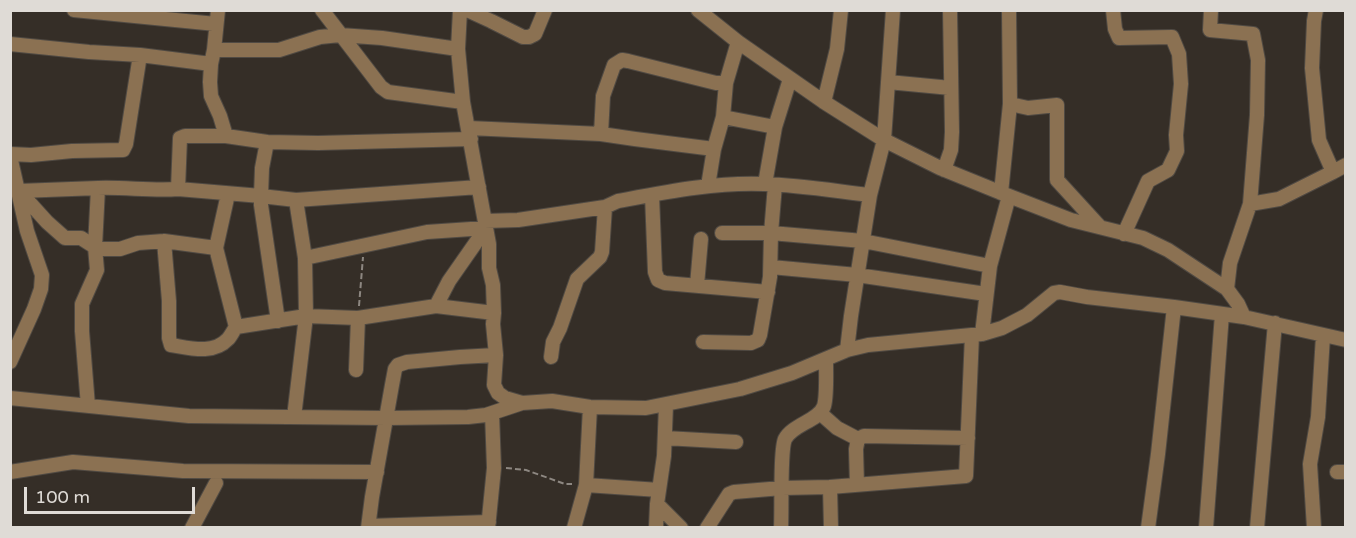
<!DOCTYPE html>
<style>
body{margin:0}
#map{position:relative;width:1356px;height:538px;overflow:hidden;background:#352e27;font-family:"Varela Round",sans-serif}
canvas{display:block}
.frame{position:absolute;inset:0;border:12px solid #dfdbd6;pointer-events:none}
.scale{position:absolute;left:24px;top:487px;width:171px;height:27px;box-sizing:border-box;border:3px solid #dfdbd6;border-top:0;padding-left:8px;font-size:18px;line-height:21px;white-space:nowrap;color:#dfdbd6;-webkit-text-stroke:4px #352e27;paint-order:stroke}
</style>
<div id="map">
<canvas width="1356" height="538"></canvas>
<div class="frame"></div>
<div class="scale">100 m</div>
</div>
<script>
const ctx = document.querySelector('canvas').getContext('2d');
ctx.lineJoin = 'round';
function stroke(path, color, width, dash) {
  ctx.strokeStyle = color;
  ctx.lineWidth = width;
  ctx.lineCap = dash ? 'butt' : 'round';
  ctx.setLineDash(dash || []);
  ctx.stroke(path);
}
const minor = new Path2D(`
 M74,10l142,14
 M322,10l59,77 7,5 75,10
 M460,10l-2,39 5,53 26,142v24l4,17 1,28 -1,11 3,31 -2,30 4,8 7,5 17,5
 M467,10l24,11 32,16h6l6,-3 10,-24
 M698,10l40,32 86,60 60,38 56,28 69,28 62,24 72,18 25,12 59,39 11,15 6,13
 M1009,10l1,94 18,4 29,-3v75l43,47
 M1113,10l2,19 4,9 53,-1 7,17 2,30 -5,51 1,16 -9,19 -20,11 -24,53
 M1211,10l-1,20 43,4 5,26 -1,55 -7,89 -20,59 -3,26
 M1316,10l-2,11 -2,47 7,72 14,32
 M10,44l79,8 51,3
 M214,50h65l41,-13 20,-2 42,3 76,11
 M211,64l-1,18 1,14 9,20 6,20 41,6
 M888,82l63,6
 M824,102l13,-53 4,-39
 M723,117l52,10
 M469,128l132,6 34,5 79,10 9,-32 3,-34
 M601,134l2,-38 11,-31 8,-5 6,1 88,22h10l12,-41
 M10,154l21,1 41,-4 51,-1 3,-6 14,-89 71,9 3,-14 4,-40
 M10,156l17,75 15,44 -1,14 -7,20 -24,53
 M944,170l7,-20 1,-18 -2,-122
 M765,184l10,-57 15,-48
 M708,186l6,-37
 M178,189l2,-51 5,-2h41
 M19,191l28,31 18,16h16l14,9 8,2h17l18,-6 26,-2 52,7 20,79 70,-11 52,2 78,-12 58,7
 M19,191l79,-3
 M1001,193l9,-89
 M652,195l3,77 3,8 7,3 103,9
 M1250,204l29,-5 54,-27 13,-7
 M485,221l33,-1 87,-13 13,-6c48,-9 97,-19 146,-17 36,1 71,7 106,11l14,-55 9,-130
 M722,233h49l92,8 127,25
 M164,241l5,60v37l2,7c19,3 42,10 57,-6 3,-3 5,-8 8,-12
 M216,248l12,-54
 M305,258l122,-26 59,-4
 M771,267l86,8 129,19
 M697,285l4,-46
 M436,306l13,-25 37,-53
 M278,321l-17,-116v-9l35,4 183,-13
 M982,334l8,-68 19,-70
 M703,342l48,1 7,-3 2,-5 10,-58 1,-44 4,-48
 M847,350l4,-34 19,-121
 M551,357l2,-15 7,-14 17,-49 23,-22 2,-5 3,-45
 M356,370l2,-52
 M10,398l179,18 198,2 81,-1 18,-2 36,-12 30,-2 38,6 56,1 94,-19 52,-16 55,-23 21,-5 114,-11 20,-6 25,-13 27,-22 6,-1 27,5 87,10 70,10 102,23
 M88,406l-6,-75v-27l15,-34 -2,-23 3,-59c27,-1 54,3 80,1l83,7 1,-28 5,-26 51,1 153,-4
 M820,413l17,15 21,11
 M294,417l12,-101 -1,-58 -9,-58
 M665,438l71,4
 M10,472l63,-10 110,9 194,1
 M1337,472h9
 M586,485l4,-78
 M857,485l-1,-36 2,-10 6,-3 104,2
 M830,487l136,-11 6,-141
 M657,504l24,24
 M369,526l120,-4
 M192,528l24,-45
 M368,528l4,-31 20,-112 3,-16 3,-4 9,-3 53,-5 36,-2
 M488,528l6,-60 -2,-55
 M574,528l12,-43 73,5
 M656,528l1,-24 7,-48 2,-51
 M707,528l22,-34 5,-2 48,-4 48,-1 1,41
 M781,528c1,-16 -1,-78 4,-89 8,-15 34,-18 39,-33 3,-10 2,-34 2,-46
 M1148,528l10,-74 16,-147
 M1206,528l16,-214
 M1257,528l18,-205
 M1314,528l-4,-64 8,-47 5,-81`);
stroke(minor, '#504a43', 16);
stroke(new Path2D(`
 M359,306l4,-49
 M506,468l20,2 39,14h7`), '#8d8781', 2, [6, 3]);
stroke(minor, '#8b7152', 14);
</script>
